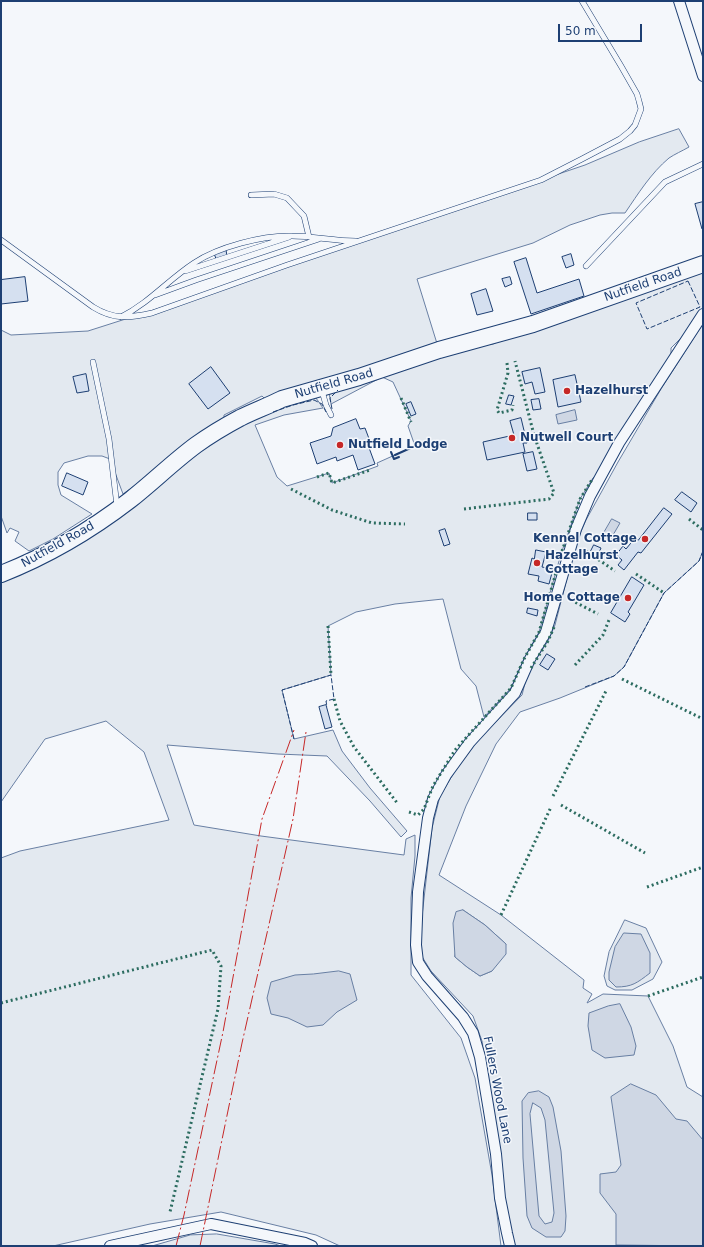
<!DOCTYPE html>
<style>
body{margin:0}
#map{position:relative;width:704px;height:1247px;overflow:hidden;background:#f4f7fb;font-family:"DejaVu Sans",sans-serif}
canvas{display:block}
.frame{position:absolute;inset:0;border:2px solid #1d3f73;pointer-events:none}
.scale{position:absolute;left:558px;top:24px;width:84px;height:18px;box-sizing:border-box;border:2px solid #1d3f73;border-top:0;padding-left:5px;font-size:12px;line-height:14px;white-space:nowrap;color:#1d3f73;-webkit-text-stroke:3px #f4f7fb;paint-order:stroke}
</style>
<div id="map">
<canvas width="704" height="1247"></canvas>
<div class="frame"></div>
<div class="scale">50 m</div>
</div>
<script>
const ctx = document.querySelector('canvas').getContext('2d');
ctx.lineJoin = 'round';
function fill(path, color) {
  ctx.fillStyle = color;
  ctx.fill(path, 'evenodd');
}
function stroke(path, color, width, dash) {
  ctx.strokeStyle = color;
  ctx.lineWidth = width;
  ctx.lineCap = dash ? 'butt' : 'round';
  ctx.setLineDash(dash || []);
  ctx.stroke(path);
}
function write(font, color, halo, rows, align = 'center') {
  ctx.font = font + ' "DejaVu Sans",sans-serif';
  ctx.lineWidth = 3;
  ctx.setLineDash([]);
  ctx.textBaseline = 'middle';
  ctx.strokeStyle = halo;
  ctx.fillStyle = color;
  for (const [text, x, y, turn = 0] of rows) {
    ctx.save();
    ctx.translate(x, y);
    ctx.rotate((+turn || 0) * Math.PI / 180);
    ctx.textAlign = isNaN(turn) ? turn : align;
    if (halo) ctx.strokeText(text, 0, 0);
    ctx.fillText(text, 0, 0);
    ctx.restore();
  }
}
const green = new Path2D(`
 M679,129l10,18c-7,4 -14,7 -20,11 -18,15 -31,36 -44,55h-13l-12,2 -30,10 -37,18 -116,36 22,71 -168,55 -9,-9 -38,19v8l-101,71 -13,-35 -8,-3h-14l-24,7 -6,9v13l3,10 31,19 -39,25 -24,12 -14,-10 4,-9 -9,-4 -3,5 -6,-17v-186l10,5 77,-4 119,-38 378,-128 54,-23z
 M703,269v39l-12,20 -20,20v9l-72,116 -6,5 -13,21 -19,55 -22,78 -15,27 -13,29 -27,29 -8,-31 -15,-17 -18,-70 -48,5 -39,8 -28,14 3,49 -49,15 12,49 39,-9 9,21 28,37 37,43 -6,6 -31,-36 -43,-45 -49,-2 -111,-9 27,80 67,11 143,19 2,-16 9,-4v21l-4,42v77l50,63 14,40 17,97 9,71h-161l-24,-11 -95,-23 -71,12 -97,22h-52v-388l19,-7 149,-31 -25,-68 -38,-31 -61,18 -44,63v-223l175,-108 35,-28 46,-27 55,-19 4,1 7,10 -39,7 -29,10 22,52 10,9 42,-13 3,10 46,-17 -1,-3 38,-17 -7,-20 3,-5 -18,-39 -11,-5 -51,27 -2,-11 145,-49h19l8,-4z
 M703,324v227l-4,10 -35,32 -40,74 -10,9 -54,22 -40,14 -24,32 -30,62 -27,69 62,40 83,65 -1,8 9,6 -5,9 16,-9 45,2 25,50 14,41 16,10v149h-188l-6,-26 -6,-30 -6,-58 -15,-91 -9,-25 -42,-45 -10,-16v-30l11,-97 8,-32 15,-25 23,-31 44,-45 6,-24 20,-30 7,-16 21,-82 10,-23 32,-58 43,-73zM463,910l22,15 21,19 -14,27 -12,5 -13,-9 -12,-10z
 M625,920l21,8 16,34 -9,17 -21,11h-17l-8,-4 -3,-10 5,-24z
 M217,1234l58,10 6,2h-129l38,-11z`);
fill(green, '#e3e9f0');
stroke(green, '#687fa3', 1);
const water = new Path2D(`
 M575,410l2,10 -19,4 -2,-9z
 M612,519l8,4 -11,19 -8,-4z
 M463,910l22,15 21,19v10l-14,17 -12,5 -13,-9 -12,-10 -2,-34 3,-11z
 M624,933l17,1 9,19v20c-13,10 -18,14 -34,14l-7,-7v-8l6,-25z
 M339,971l11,3 7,26 -20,12 -14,13 -16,2 -19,-9 -17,-4 -4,-16 4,-16 24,-7 18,-1z
 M620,1004l11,23 5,19 -2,9 -29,3 -13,-8 -4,-24 1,-13 19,-7z
 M631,1084l25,11 20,24 11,2 16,19v106l-87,-1v-31l-16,-21v-19l16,-2 5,-7 -10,-68z
 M539,1091l10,6 4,10 8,44 5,65 -1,15 -4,6h-15l-14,-9 -5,-12 -4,-58 -1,-57 6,-8zM533,1103l8,5 4,12 9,93 -2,9 -7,2 -6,-8 -9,-102z`);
fill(water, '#cfd7e4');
stroke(water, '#687fa3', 1);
const building = new Path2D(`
 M703,202v27h-1l-7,-25z
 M226,250l1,6 -11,3 -2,-6z
 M571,254l3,11 -8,3 -4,-11z
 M526,258l11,35 42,-14 5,17 -53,18 -17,-52z
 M25,277l3,24 -27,3v-24z
 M510,277l2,7 -7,3 -3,-8z
 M486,289l7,22 -16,4 -6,-21z
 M211,367l19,26 -22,16 -19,-25z
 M540,368l5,24 -10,2 -3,-12 -7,2 -3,-12z
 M86,374l3,17 -12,2 -4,-16z
 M575,375l6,27 -23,5 -5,-27z
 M509,395l5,1 -3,9 -5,-1z
 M539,399l2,10 -8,1 -2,-10z
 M411,402l5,12 -5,2 -5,-12z
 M521,418l6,25h-4l2,9 -38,8 -4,-18 31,-7 -4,-14z
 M356,419l4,10 5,-1 6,16 -3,1 7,19 -17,6 -5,-15 -16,6 -1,-4 -19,7 -7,-21 21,-7 2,-8z
 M533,452l4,17 -10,2 -4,-17z
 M67,473l21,9 -5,13 -21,-9z
 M682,492l15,11 -6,9 -16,-12z
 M664,508l8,6 -31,39 -3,-1 -14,18 -6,-5 4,-5 -6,-5 7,-9 3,3 9,-11 3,2z
 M528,513h9v7h-9z
 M445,529l5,15 -6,2 -5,-15z
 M594,545l7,3 -3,7 -7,-4z
 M536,550l10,2 -4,15 11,2 -4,15 -11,-3 1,-5 -11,-2 4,-16 2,1z
 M632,577l12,8 -16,27 2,2 -5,8 -14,-9z
 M528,608l10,2 -1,6 -10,-3z
 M547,654l8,5 -7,11 -8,-5z
 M326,705l6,22 -7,2 -6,-22z`);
fill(building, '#d5e0f0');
stroke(building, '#1d3f73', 1);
const lane = new Path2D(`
 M251,195l23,-1 13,4 17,18 5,21
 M1,240l92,67c21,13 36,11 59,6l135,-48 254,-85 41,-21 38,-20 10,-8 5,-6 6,-16 -2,-8 -2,-7 -16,-28 -39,-65
 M586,266l79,-84 38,-18
 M185,271l104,-34
 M155,295l41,-15 123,-41
 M121,317c28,-14 47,-37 73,-54 24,-16 69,-28 98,-27 21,0 42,5 64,5
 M93,362l16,77 8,67
 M322,391l4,14 5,10`);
const street = new Path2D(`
 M679,1l24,75
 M110,1246l101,-22 94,19 7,3
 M510,1246l-3,-13 -7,-35 -4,-44 -8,-49 -8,-48 -7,-24 -10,-16 -36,-41 -9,-14 -2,-17 2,-53 10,-74 5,-19 13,-24 24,-33 45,-49 15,-34 16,-27 30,-103 14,-33 29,-53 84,-129`);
const primary = new Path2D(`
 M1,574c46,-18 90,-44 129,-74 23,-18 43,-38 66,-55 14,-10 29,-19 44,-27 14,-7 28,-12 42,-19l77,-22 80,-27 94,-26 170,-60`);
stroke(lane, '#1d3f73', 6);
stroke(street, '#1d3f73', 12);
stroke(primary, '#1d3f73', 18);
stroke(lane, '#f4f7fb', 5);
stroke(street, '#f4f7fb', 10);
stroke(primary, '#f4f7fb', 16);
stroke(new Path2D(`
 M507,363l1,10 -11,37 2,3 13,-3 1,-5
 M401,398l10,24
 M317,477l12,-4 3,10 38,-13
 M291,489l41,21 40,13 33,1
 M464,509l85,-10 5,-6 -20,-58 -19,-74
 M689,519l14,11
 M586,551l29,20
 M554,555l7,-1 19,-55 13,-21
 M636,574l28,19
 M571,600l27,14
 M328,626l3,49
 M575,665l28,-30 6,-15
 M531,668l17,-27 7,-16
 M622,679l81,40
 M334,699l6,22 14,26 44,57
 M553,796l54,-107
 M561,805l84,48
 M409,812l9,3 6,-6 9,-23 22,-36 56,-62 13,-29 15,-27 18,-63
 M647,887l56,-20
 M501,915l50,-108
 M648,996l55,-19
 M1,1003l211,-53 9,16 -3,43 -48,203`), '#2c6c60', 3, [2, 3]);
stroke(new Path2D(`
 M688,281l12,26 -53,22 -11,-26z
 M332,409l-2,-11 8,-8
 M273,412l20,-7 21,-5 8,4 4,8
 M585,687l29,-11 10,-9 40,-74 35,-32 4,-10
 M294,739l-12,-49 49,-15 3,24 -8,2 1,6`), '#1d3f73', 1, [5, 2]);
stroke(new Path2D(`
 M391,452l3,7 5,-2
 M395,455l20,-9`), '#1d3f73', 2);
stroke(new Path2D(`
 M176,1246l8,-31 39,-183 39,-213 32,-89
 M200,1246l42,-203 51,-224 13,-87`), '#c62828', 1, [14, 3, 2, 3]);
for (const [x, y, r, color] of [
 [567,391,4,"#c62828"],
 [512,438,4,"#c62828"],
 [340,445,4,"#c62828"],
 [645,539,4,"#c62828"],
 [537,563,4,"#c62828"],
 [628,598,4,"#c62828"]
]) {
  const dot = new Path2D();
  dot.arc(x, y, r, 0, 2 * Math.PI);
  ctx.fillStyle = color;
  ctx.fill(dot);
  stroke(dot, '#f4f7fb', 1.5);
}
write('12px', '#1d3f73', '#f4f7fb', [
 ["Nutfield Road",643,285,-19],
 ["Nutfield Road",334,384,-16],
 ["Nutfield Road",58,545,-29],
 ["Fullers Wood Lane",497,1090,79]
]);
write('bold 12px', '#1d3f73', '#f4f7fb', [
 ["Hazelhurst",575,391],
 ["Nutwell Court",520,438],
 ["Nutfield Lodge",348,445],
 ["Kennel Cottage",637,539,"right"],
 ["Hazelhurst",545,556],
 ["Cottage",545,570],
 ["Home Cottage",620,598,"right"]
], 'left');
</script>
